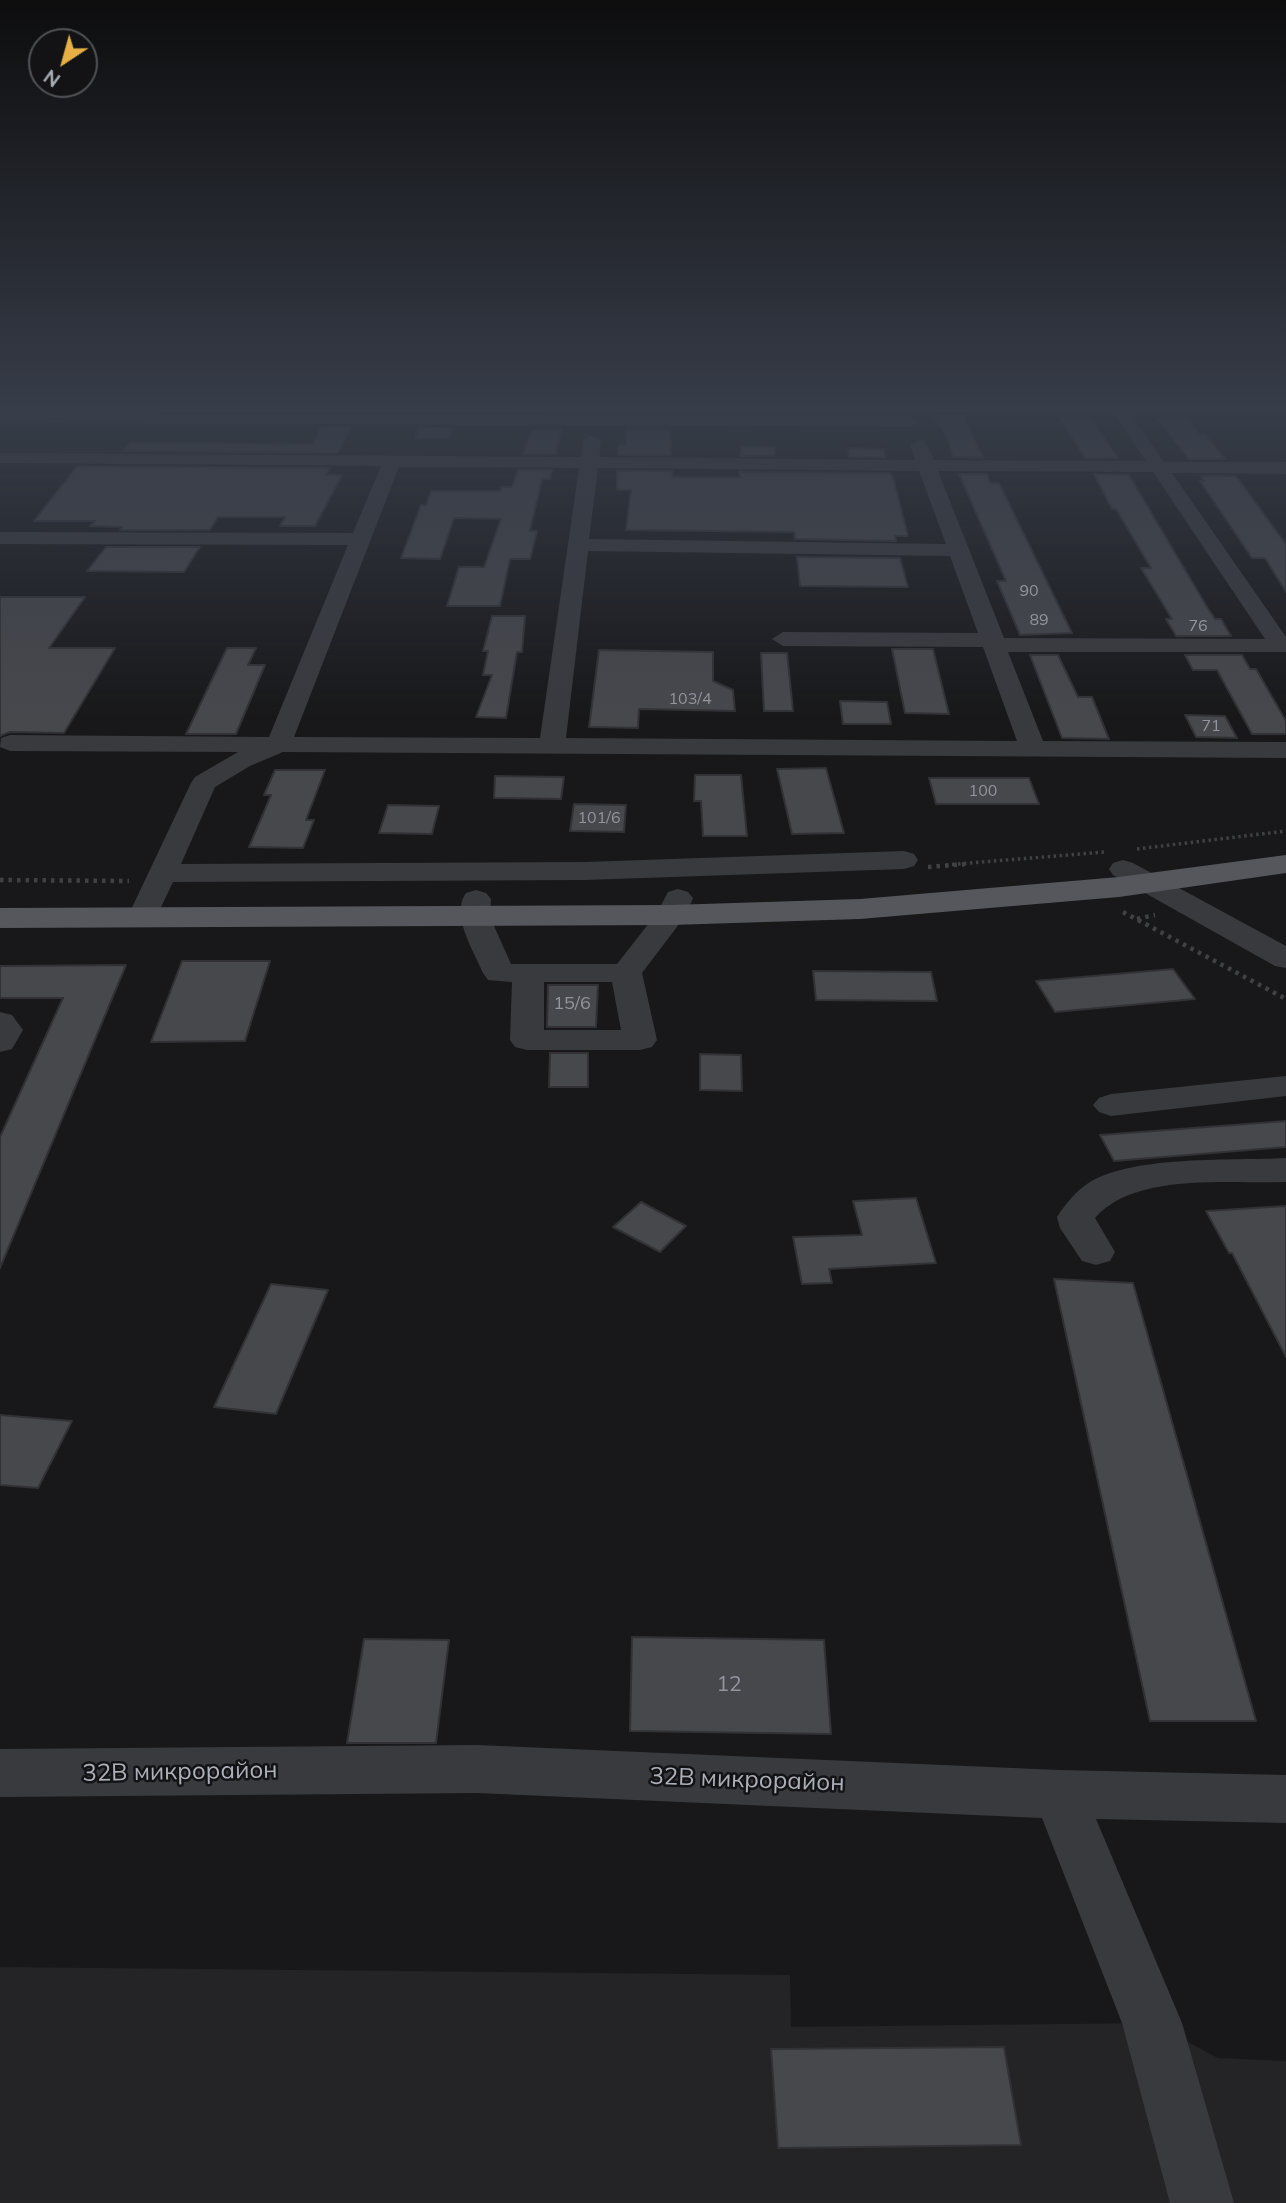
<!DOCTYPE html>
<meta charset="utf-8">
<style>
body{margin:0}
#map{position:relative;width:1286px;height:2203px;overflow:hidden;background:#18181a;font-family:Mulish,sans-serif}
canvas{display:block}
.north{position:absolute;left:28px;top:28px;width:70px;height:70px;box-sizing:border-box;background:#131315;border:2px solid #505156;border-radius:50%;rotate:216deg;font-size:19px;font-weight:700;line-height:28px;text-align:center;color:#abafb8}
.north::after{content:'';display:block;margin:auto;width:24px;height:32px;background:#e5af45;clip-path:polygon(50% 0,100% 100%,50% 72%,0 100%)}
</style>
<div id="map">
<canvas width="1286" height="2203"></canvas>
<div class="north">N</div>
</div>
<script>
const ctx = document.querySelector('canvas').getContext('2d');
ctx.lineJoin = 'round';
function fill(path, color) {
  ctx.fillStyle = color;
  ctx.fill(path, 'evenodd');
}
function stroke(path, color, width, dash) {
  ctx.strokeStyle = color;
  ctx.lineWidth = width;
  ctx.lineCap = dash ? 'butt' : 'round';
  ctx.setLineDash(dash || []);
  ctx.stroke(path);
}
function write(font, color, halo, rows, align = 'center') {
  ctx.font = font + ' Mulish,sans-serif';
  ctx.lineWidth = 5;
  ctx.setLineDash([]);
  ctx.textBaseline = 'middle';
  ctx.strokeStyle = halo;
  ctx.fillStyle = color;
  for (const [text, x, y, turn = 0] of rows) {
    ctx.save();
    ctx.translate(x, y);
    ctx.rotate((+turn || 0) * Math.PI / 180);
    ctx.textAlign = isNaN(turn) ? turn : align;
    if (halo) ctx.strokeText(text, 0, 0);
    ctx.fillText(text, 0, 0);
    ctx.restore();
  }
}
fill(new Path2D(`
 M0,1967l790,8 1,52 361,-4 66,35 68,3v142h-1286z`), '#242427');
const building = new Path2D(`
 M934,416h30l19,42 -30,-1 -5,-18z
 M1060,418h31l27,40h-33z
 M1157,419h32l10,15h6l20,25h-36z
 M321,427h30l-13,26 -215,-2 7,-8 183,1z
 M418,427l34,1 -3,10 -34,1z
 M532,430h29l-5,24h-33z
 M626,430h44l1,25h-53v-10h8z
 M741,446l34,1 -1,9h-34z
 M848,448l36,1 1,8h-36z
 M77,466l253,2 -4,7h16l-27,51h-35l5,-9h-67l-8,13h-90l2,-3 -32,-1 5,-5h-61z
 M518,470h34l-2,9h-8l-12,52h7l-7,28h-20l-10,47h-53l12,-39h25l17,-48 -47,-1 -14,41 -39,-1 20,-53h5l5,-14h69l1,-4h11z
 M617,471h55l1,6h67l-1,-5 150,1 4,4 15,59h-13l1,5 -101,-2 -1,-7 -168,-2 5,-40h-14z
 M959,474h28l3,9h9l73,150 -52,2 -23,-54h9z
 M1094,474l35,1 78,132 8,12h6l10,17h-55l-10,-17h6l-31,-51h10l-35,-59h-4z
 M1201,476h35l50,68v48l-21,-34h-13l-52,-77h5z
 M106,547h94l-16,25 -97,-1z
 M797,557l103,1 8,29 -108,-1z
 M0,597h85l-36,51h66l-51,85 -54,-1 -10,4z
 M492,616h33l-3,36h-5l-11,66 -30,-1 16,-42h-9l5,-24h-5z
 M227,648h29l-8,17h17l-29,69h-50z
 M892,649h41l16,65 -44,-1z
 M599,650l114,2v29l20,9 2,21 -96,-2 -1,19 -49,-1z
 M761,653h26l6,58h-29z
 M1030,655h28l20,42h14l17,42 -47,-1z
 M1185,655h57l8,14h6l30,52v13h-34l-35,-64h-24z
 M840,701l47,1 4,22h-48z
 M1185,715l40,1 12,22 -41,-1z
 M826,768l18,65 -52,1 -15,-65z
 M275,770h50l-19,50h8l-11,28 -54,-1 22,-52h-7z
 M695,775h46l6,61h-44l-2,-35h-7z
 M495,776l69,1 -3,22 -67,-1z
 M929,778h100l10,26h-103z
 M574,804l52,1 -2,27 -54,-1z
 M388,805l51,1 -7,28 -53,-1z
 M182,961h88l-25,80 -94,1z
 M126,965l-126,303v-131l63,-139h-63v-32z
 M1173,969l22,30 -140,13 -19,-31z
 M813,971l118,1 6,29 -121,-1z
 M548,985h50l-2,42h-49z
 M550,1053h38v34h-39z
 M700,1054l41,1 1,36 -42,-1z
 M1286,1121v26l-172,14 -14,-26z
 M916,1198l20,65 -107,6 3,14 -30,1 -9,-47 69,-2 -9,-34z
 M641,1202l45,24 -26,26 -47,-25z
 M1286,1206v151l-54,-104h-3l-23,-42z
 M1054,1279l79,4 123,438h-106z
 M271,1284l57,6 -52,124 -62,-7z
 M0,1415l72,6 -34,67 -38,-3z
 M632,1637l192,3 7,94 -201,-3z
 M364,1639l85,1 -13,103h-89z
 M1004,2047l17,98 -243,3 -7,-99z`);
fill(building, '#47484c');
stroke(building, '#323236', 2);
stroke(new Path2D(`
 M1137,849l149,-18
 M946,865l158,-13`), '#3f4145', 3.5, [2.5, 3.5]);
stroke(new Path2D(`
 M928,867l39,-3
 M0,880l129,1
 M1123,912l163,87
 M1137,919l18,-4`), '#3f4145', 4.5, [3.5, 5]);
fill(new Path2D(`
 M1113,412h16l35,50h122v12l-114,-1 114,164v15h-278l35,89 243,1v16l-1003,-6 -33,14 -35,21 -34,77 404,-2 319,-11 10,3 4,6 -4,6 -10,3 -319,11 -412,2 -20,42 -11,3 -11,-3 -4,-6 64,-135 4,-6 43,-25 -228,-1 -10,-4 1,-9 9,-3 259,2 79,-192 -348,-1v-12l353,1 28,-67 -381,-3v-10l581,4 2,-17 9,-5 9,5 -2,17 316,3 -5,-15 9,-5 6,1 9,19 212,1zM399,467l180,1 -39,270 -246,-1zM598,468l321,3 27,73 -357,-5zM938,471l215,1 112,167 -261,-1zM588,551l362,5 28,77 -195,-1 -11,7 11,7 200,1 34,94 -451,-3z
 M0,413l910,4 9,5 -9,5 -910,-4z
 M1123,860l10,3 153,83v22l-11,-2 -162,-91 -4,-6 4,-6z
 M678,889l10,3 5,6 -7,17 -44,58 15,67 -5,7 -12,3h-113l-12,-3 -5,-7 2,-58 -24,-2 -5,-7c-9,-22 -33,-58 -17,-80l10,-3 10,3 5,6 -1,18 21,47h106l40,-51 11,-21zM544,982h68l9,48h-77z
 M0,1012l12,3 11,15 -11,19 -12,3z
 M1286,1076v20l-175,20 -12,-4 -6,-7 6,-7 12,-4z
 M1286,1158v24c-56,2 -152,-10 -191,36l20,34 -5,9 -14,4 -14,-4 -22,-33 -3,-11c9,-14 19,-26 33,-35 46,-27 142,-21 196,-24z
 M477,1745l582,25 227,5v48l-190,-4 86,204 52,180h-64l-48,-180 -80,-205 -565,-25 -477,4v-48z`), '#393a3e');
fill(new Path2D(`
 M1286,855v18l-167,24 -259,22 -189,6 -671,3v-20l671,-3 189,-6 259,-22z`), '#55575d');
const sky = ctx.createLinearGradient(0, 0, 0, 720);
sky.addColorStop(0, '#0d0d0e');
sky.addColorStop(0.57, '#373d49');
sky.addColorStop(1, '#373d4900');
ctx.fillStyle = sky;
ctx.fillRect(0, 0, 1286, 720);
write('16px', '#92959d', null, [
 ["90",1029,591],
 ["89",1039,620],
 ["76",1198,626],
 ["103/4",690,699],
 ["71",1211,726],
 ["100",983,791],
 ["101/6",599,818]
]);
write('18px', '#92959d', null, [
 ["15/6",572,1004]
]);
write('21px', '#92959d', null, [
 ["12",729,1685]
]);
write('24px', '#abafb8', '#131315', [
 ["32В микрорайон",180,1772,-1],
 ["32В микрорайон",747,1780,2]
]);
</script>
